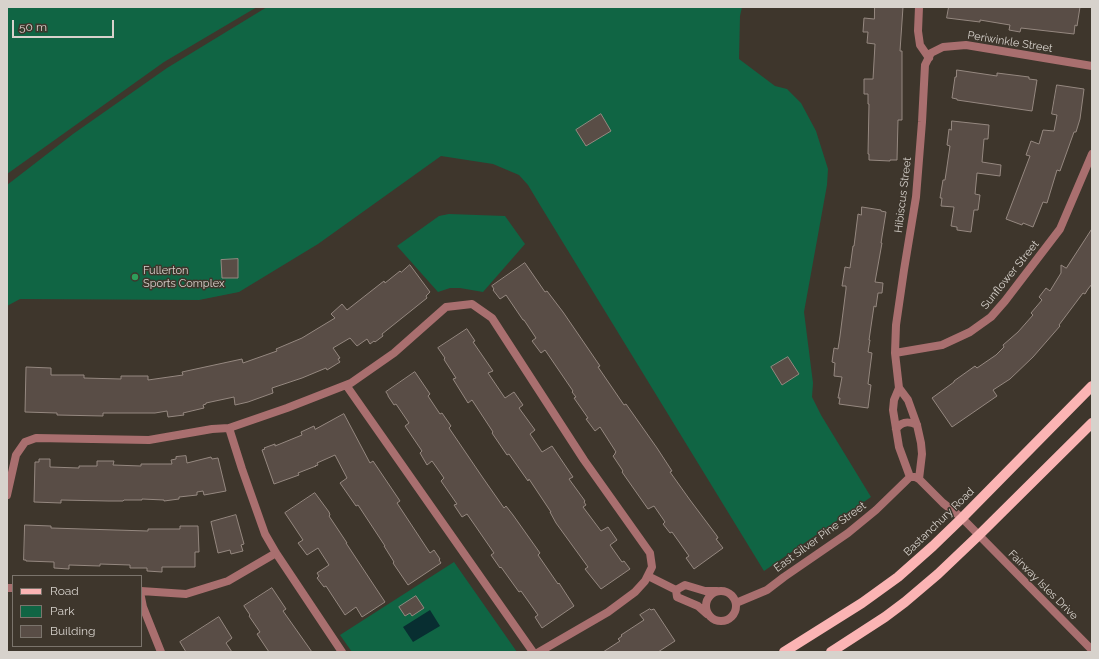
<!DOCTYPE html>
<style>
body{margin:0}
#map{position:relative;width:1099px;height:659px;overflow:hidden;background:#3e362c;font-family:Raleway,sans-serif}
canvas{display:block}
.frame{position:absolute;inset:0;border:8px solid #d7d2cc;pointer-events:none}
.legend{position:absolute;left:12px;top:575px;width:130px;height:72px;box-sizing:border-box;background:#3e362c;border:1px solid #7b746c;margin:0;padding:5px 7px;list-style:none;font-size:12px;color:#d7d2cc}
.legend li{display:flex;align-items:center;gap:8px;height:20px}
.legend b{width:20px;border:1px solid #7b746c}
.scale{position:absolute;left:12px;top:20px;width:102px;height:18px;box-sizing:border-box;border:2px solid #d7d2cc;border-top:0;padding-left:5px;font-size:12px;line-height:14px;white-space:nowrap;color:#d7d2cc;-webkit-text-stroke:3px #3e362c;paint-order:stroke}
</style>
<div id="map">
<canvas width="1099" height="659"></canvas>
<div class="frame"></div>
<ul class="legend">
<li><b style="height:5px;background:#fbb4b4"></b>Road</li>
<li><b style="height:11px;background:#106544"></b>Park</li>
<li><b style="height:11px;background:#594d46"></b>Building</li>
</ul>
<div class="scale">50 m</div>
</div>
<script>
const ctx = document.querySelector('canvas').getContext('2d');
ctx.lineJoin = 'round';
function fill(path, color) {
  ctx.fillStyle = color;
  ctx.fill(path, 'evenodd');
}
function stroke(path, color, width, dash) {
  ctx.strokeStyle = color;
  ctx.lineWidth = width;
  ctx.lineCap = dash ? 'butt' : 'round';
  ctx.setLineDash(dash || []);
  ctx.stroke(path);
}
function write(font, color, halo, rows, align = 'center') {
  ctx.font = font + ' Raleway,sans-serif';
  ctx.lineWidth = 3;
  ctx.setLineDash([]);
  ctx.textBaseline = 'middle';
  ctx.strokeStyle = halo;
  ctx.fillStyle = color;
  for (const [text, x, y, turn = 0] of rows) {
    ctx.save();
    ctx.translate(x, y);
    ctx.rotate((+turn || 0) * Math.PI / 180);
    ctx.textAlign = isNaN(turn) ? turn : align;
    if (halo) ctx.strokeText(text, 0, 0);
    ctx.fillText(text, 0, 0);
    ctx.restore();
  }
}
fill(new Path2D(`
 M7,7h250l-93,55 -157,112z
 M267,7h475l-2,9 -1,43 36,27 12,3 14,14 15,28 12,38 -1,16 -23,127 9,71 -1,14 9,18 50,82 -107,74 -224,-366 -12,-20 -9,-10 -26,-11 -52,-8 -123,88 -79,48 -40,8 -179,-1 -13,7v-121l66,-51 94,-66z
 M449,214l56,2 20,28 -42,48 -23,-4h-10l-12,4 -41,-46 42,-30z
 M454,562l63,90h-165l-12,-17z`), '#106544');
fill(new Path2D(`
 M430,610l10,16 -27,16 -10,-15z`), '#082e31');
const building = new Path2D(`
 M875,7h28l-3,44h2v69h-4l-1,40h-7v1l-21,-1v-6h-1l1,-50h-1v-10h-4v-15h9l2,-35 -8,-1 1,-11h-5l1,-14 10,1z
 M949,7h131l-3,19 -2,-1 -1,9 -53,-6 -1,4 -11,-2 1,-5 -30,-5v2l-33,-4z
 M957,70l40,6v-3l32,4v2l8,1 -5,31 -75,-11v-1l-5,-1 3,-21h1z
 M1057,85l27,4 -4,30 -4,13h-2l-14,39 -3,-1 -10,33 -4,-1 -10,25 -10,-4 -1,2 -16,-6 24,-63 -4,-1 5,-14 8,3 4,-14 11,1 3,-16 -5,-1z
 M601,114l10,17 -25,15 -10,-16z
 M952,121l37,4 -1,14h-4l-2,23 19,3 -1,11 -23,-3 -2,21 5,1 -2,15h-4l-3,22 -14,-2v-3l-6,-1 3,-19 -13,-1 1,-8h-2l3,-18h2l5,-34 -3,-1 2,-16 2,1z
 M862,207l19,3v1l5,1 -5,31h1l-7,39 8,1 -1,10h-4l-2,14 -2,-1 -5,34h1l-2,12 4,1 -4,31 3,1 -3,23 -29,-4 1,-6h-2l4,-21 -8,-1 1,-13 -3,-1 2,-14 4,1 2,-13 6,-47v-3h-4l3,-19 5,1 3,-22h1l4,-32 3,1z
 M1092,229v55l-4,5 -3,5 -2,-1 -24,32 1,1 -27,31 -23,22 -17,11 4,6 -45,31 -20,-29 22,-16v-1l21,-15 2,2 19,-13 8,-8 -1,-2 15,-13 15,-17 -2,-2 11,-13 -3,-3 7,-9 4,3 11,-18v-8l5,3z
 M238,259v19h-16l-1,-18z
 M525,263l20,29 2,-1 16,21 37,54 -2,1 26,38 2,-1 31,44 15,23 -2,1 20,28 27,36 1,2 -2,1 7,9 -29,21 -8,-11 3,-2 -17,-24 -2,1 -7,-9 2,-2 -11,-16 -6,3 -26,-37 1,-1 -10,-15 2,-2v-1l1,-1 -16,-25 -5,4 -9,-12 2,-1 -14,-20 2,-1 -4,-5 1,-1 -28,-41 -4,3 -9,-12 4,-3 -12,-18h-1l-17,-25 -6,4 -7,-9 1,-1 -2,-3z
 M410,265l20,27 -4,4 1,2 -45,36 1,2 -8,6 -1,-1 -4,3 -3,-5 -10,7 -7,-8 -17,10 7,10 -2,1 2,3 -13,8 -1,-2 -24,10 -30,10 1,5 -25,9 -13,3 -1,-8 -28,6v1l-3,1 1,3 -21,5 1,2 -16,2 -1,-6 -12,2h-52v3l-46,-1v-2l-32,-1 1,-45 25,1v7h33v3l37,1v-3h27v4l35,-5 -1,-3 60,-13 1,4 34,-12 -1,-2 26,-11 33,-20 -4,-4 11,-10 5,6 37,-29 1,2 15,-12 1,1z
 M467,329l8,12 -2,1 20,29 -5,2 17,25 9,-6 9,13 -4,3 16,22 -5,4 12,18 10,-6 21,31 -4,2 16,22 -1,1 2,3 -3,2 18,24 7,-4 9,13 -7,5 12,17 2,-1 6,8 -29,20 -16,-20 3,-2 -32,-44 -6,-11h1l-22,-33 -1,2 -19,-27 -2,1 -15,-22 1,-1 -21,-32 -4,3 -15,-24 3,-1 -11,-17 -1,-2 1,-1 -7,-10z
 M788,357l11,17 -17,11 -11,-18z
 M415,372l15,22 -2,2 12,18 2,-1 9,13 -2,2 34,50 21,30 2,-2 7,9 27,38 -2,2 20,29 1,-1 15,23 -32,22 -7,-11 3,-2 -17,-24 -2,1 -18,-25 -1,1 -9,-13 3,-2 -20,-29 -7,-10 -5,3 -8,-12 3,-1 -16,-23 3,-3 -12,-17 -5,4 -7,-12 2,-2 -17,-25 4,-3 -13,-19 -2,1 -6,-9v-1l-2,-3z
 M344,414l26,49 3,-2 27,40 -3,2 33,50 4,-3 6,9 -1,1 2,3 -33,22 -15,-22 1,-1 -10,-16h1l-27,-41 -2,1 -16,-23 7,-5 -12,-23 -18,8 1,2 -3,1h1l-18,7 1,2 -25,9 -12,-34 3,-1 -1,-1 11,-4v2l27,-11 -1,-3 13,-6 1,3z
 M186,456l1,7 24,-6 1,2 6,-1 8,33 -22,4 -1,-4 -6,1v3l-18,2v2l-15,2v-1l-22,-1v1h-18l-1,1h-15l-47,-1v3l-27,-1 1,-40h4v-3h11v8l29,1v-2h18v-5h17l-1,4 28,1v-2h31l-1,-4 5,-1v-2z
 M315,493l14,19 1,3 -1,1 18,27h-1l39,59 -23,15 -6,-10 -11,8 -19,-29 -2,1 -7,-9 2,-2 -2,-3 12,-8 -11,-17 -11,7 -9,-12 5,-3 -18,-27z
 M236,515l8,29 -3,1 2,6 -12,3 -1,-4 -12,3 -7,-31z
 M25,525l26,1v2l97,3v-2h32v-3h18l1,26h-4v15h-33v5l-15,-1v-3h-17v-3l-30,-1v2l-31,-1v4l-15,-1v-6l-28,-1v-1h-2z
 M272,588l14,21 -3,2 29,41h-43l-12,-18 3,-2 -11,-16 1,-1 -6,-9z
 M416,596l8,12 -12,8 -2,-3 -5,3 -6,-9z
 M650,609l1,1 3,-1 21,32 -17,11h-55l17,-11 -2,-2 4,-3 -1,-1 23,-15 -4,-5z
 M219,617l13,21 -6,5 6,9h-46l-6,-10z`);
fill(building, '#594d46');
stroke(building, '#958880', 1);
stroke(new Path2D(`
 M919,7l-1,24 2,14 9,13
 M895,353l47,-8 28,-13 21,-15 14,-16 55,-72 32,-75
 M346,385l187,267
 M899,388l-5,12 -1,10 6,37 11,30
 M229,428l13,41 23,65 11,19 66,99
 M896,429c6,-8 13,-8 21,-4
 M910,477h5l4,2 24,24 19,15 130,132
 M919,479l3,-25 -1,-11 -4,-18 -9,-25 -9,-12 -4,-35 1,-28 8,-55 12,-73 6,-75 3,-57 6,-12 12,-6 23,-2 126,21
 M7,495l9,-40 9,-13 11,-4 113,2 63,-11 17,-1 58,-20 64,-25 43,-30 52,-46 26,-3 20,14 92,142 66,93 2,14 -7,14 -10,11 -27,20 -69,40
 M648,576l28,14
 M7,588h6
 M676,590l9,-5 20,6h12
 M676,590l1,7 21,9 9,8
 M141,591l45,3 42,-13 48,-28
 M706 606a15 15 0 1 1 30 0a15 15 0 1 1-30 0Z
 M141,597l2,10 18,45
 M736,603l31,-13 17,-13 64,-44 28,-23 34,-33`), '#a96f6f', 8);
stroke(new Path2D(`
 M784,652l78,-49 36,-26 35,-31 29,-28 130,-132
 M831,652l54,-35 20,-15 33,-28 41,-39 113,-112`), '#fbb4b4', 10);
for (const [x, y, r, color] of [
 [135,277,4,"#2e9e5b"]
]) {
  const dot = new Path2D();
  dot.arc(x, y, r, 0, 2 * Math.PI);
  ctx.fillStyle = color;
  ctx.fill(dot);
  stroke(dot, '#3e362c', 1.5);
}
write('11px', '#d7d2cc', '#3e362c', [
 ["Periwinkle Street",1010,42,9],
 ["Hibiscus Street",903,195,-83],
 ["Sunflower Street",1010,275,-51],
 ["Bastanchury Road",939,522,-44],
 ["East Silver Pine Street",820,537,-36],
 ["Fairway Isles Drive",1043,585,45]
]);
write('11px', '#d7d2cc', '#3e362c', [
 ["Fullerton",143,271],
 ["Sports Complex",143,284]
], 'left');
</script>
